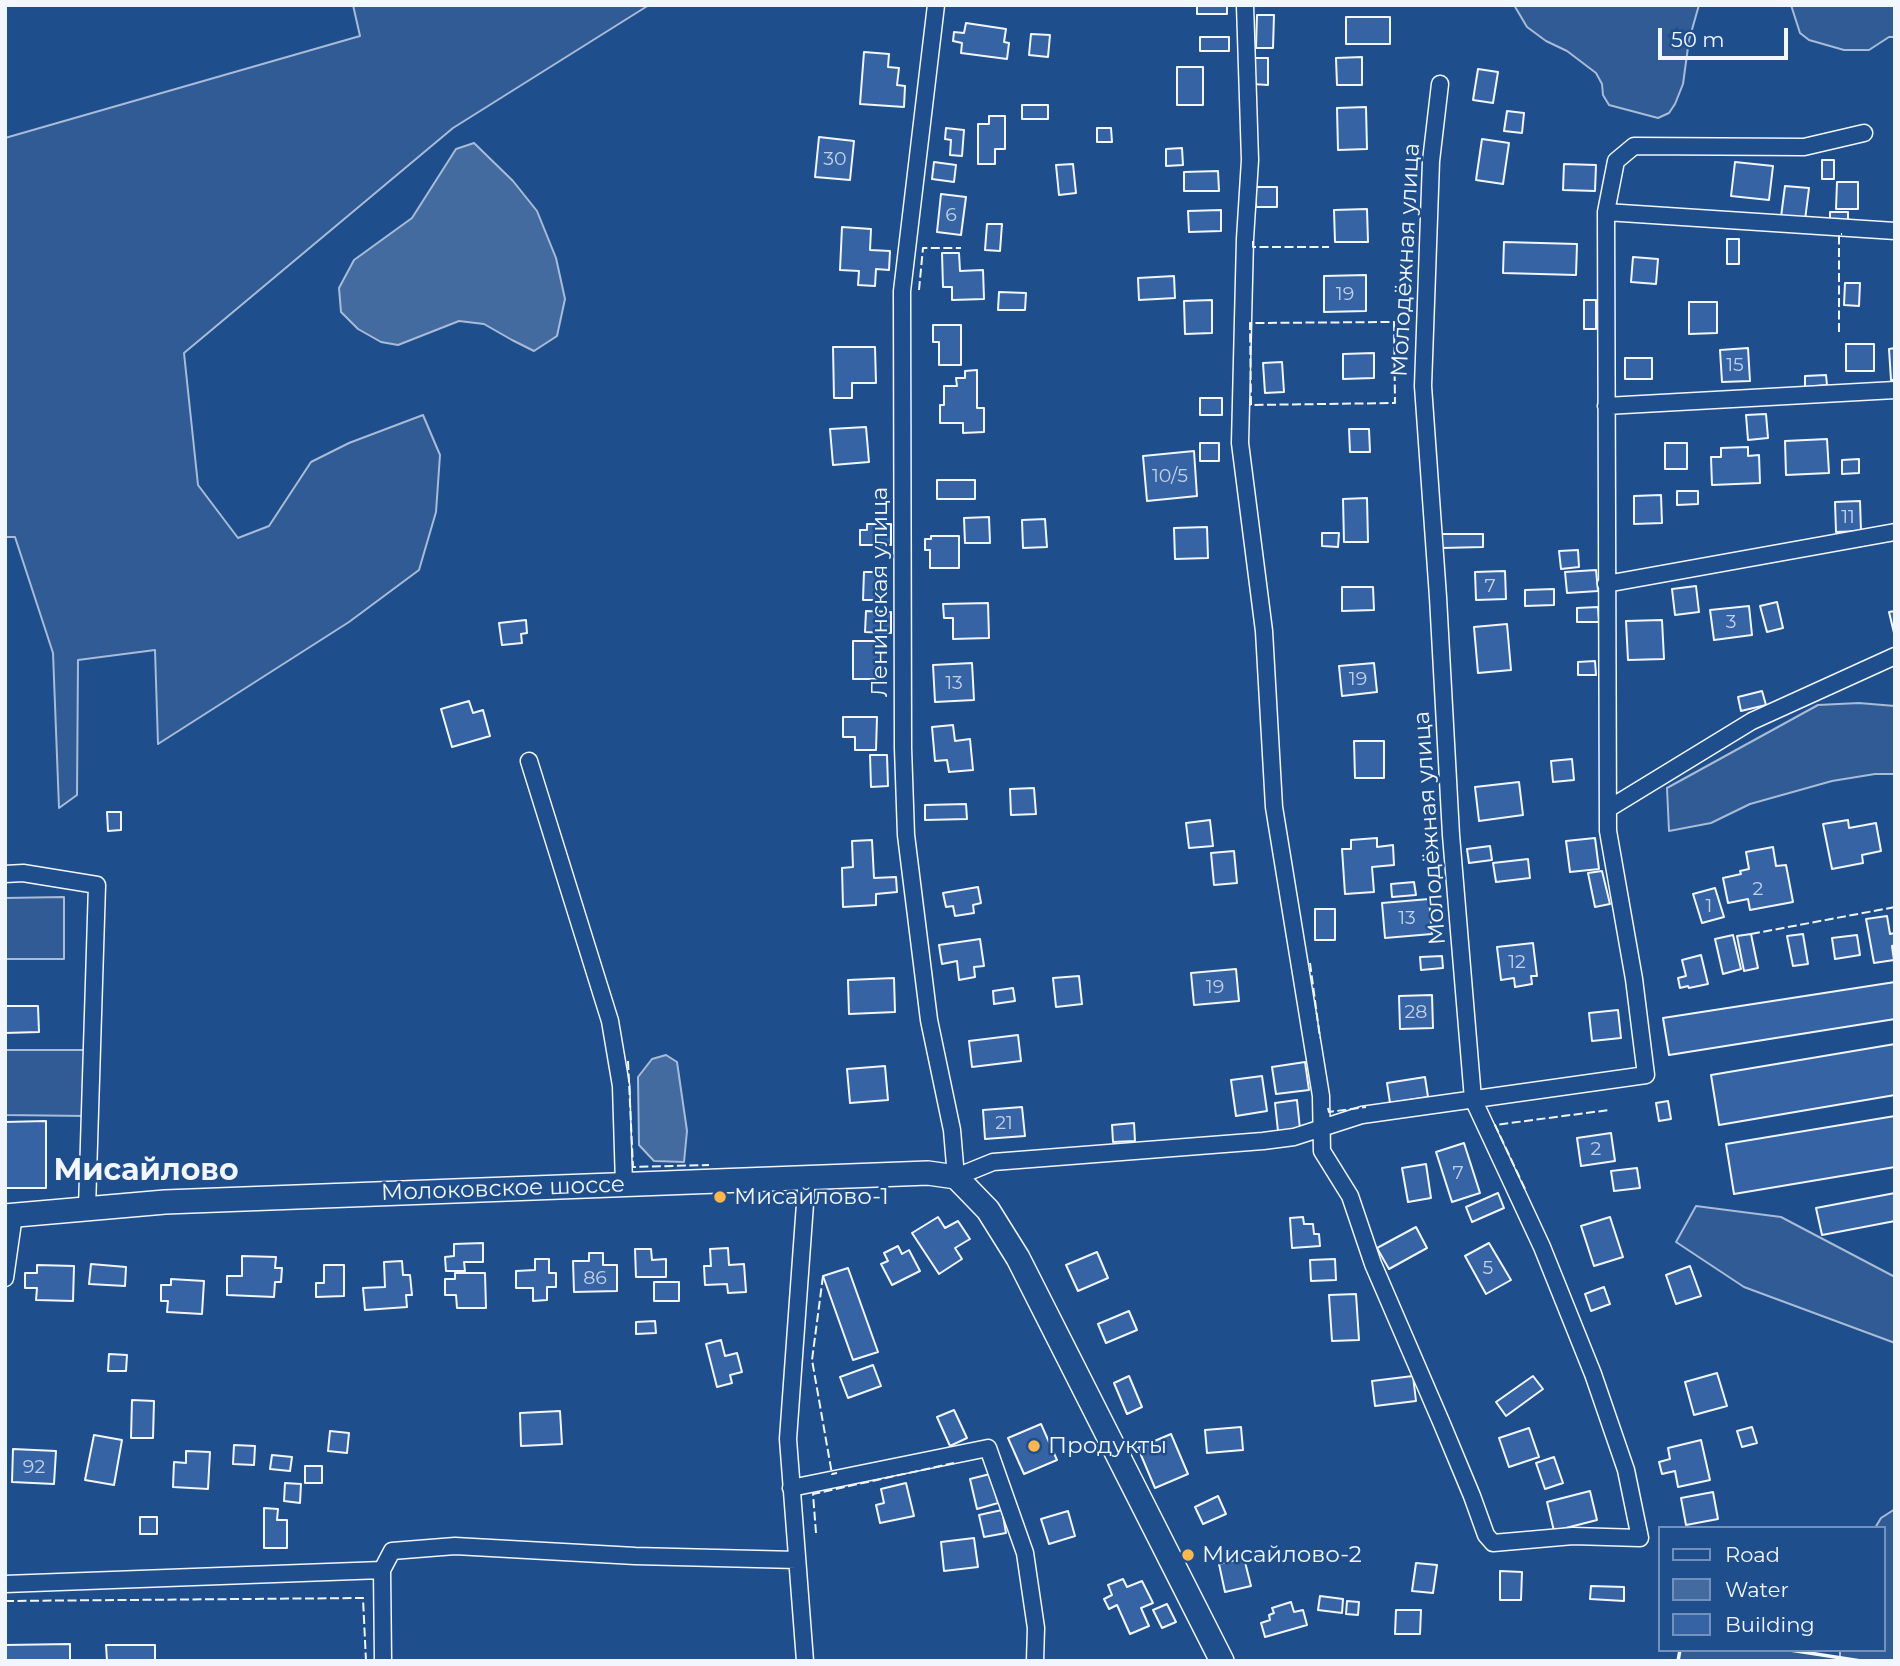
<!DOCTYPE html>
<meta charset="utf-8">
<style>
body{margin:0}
#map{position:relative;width:1900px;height:1666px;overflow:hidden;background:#1f4e8c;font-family:Montserrat,sans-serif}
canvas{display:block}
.frame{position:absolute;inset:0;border:7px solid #f2f6ff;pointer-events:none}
.legend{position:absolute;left:1658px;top:1526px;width:228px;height:126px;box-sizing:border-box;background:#1f4e8c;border:2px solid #7391ba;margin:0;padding:9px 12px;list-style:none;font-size:21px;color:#f2f6ff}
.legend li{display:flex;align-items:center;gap:14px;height:35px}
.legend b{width:35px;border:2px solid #7391ba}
.scale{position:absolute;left:1658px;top:28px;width:130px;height:32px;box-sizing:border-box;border:4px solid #f2f6ff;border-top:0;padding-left:9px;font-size:21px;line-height:24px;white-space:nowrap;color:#f2f6ff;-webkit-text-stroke:5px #1f4e8c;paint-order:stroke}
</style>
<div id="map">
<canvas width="1900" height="1666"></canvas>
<div class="frame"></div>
<ul class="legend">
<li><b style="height:9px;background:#1f4e8c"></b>Road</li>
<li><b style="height:19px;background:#446ba0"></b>Water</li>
<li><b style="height:19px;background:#3563a3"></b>Building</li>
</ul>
<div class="scale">50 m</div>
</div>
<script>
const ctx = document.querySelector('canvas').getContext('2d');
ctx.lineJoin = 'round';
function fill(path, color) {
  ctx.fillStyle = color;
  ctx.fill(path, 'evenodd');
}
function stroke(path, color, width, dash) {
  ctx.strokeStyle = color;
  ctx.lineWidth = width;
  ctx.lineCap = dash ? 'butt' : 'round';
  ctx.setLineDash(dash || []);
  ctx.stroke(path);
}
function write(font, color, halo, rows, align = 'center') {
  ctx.font = font + ' Montserrat,sans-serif';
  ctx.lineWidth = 5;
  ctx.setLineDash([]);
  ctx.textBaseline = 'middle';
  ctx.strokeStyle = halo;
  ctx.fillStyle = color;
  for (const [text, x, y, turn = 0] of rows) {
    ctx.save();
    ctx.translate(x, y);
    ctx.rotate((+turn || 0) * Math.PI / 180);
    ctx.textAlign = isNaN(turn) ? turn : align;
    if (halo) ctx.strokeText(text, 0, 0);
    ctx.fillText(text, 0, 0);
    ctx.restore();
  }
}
const built = new Path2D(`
 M353,5h296l-196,123 -269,225 14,132 40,53 31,-12 42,-64 38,-19 74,-28 17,40 -4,57 -17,58 -70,52 -191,122 -3,-94 -77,10 -1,135 -18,13 -6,-155 -38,-116h-10v-399l355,-102z
 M1514,5h185l-10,35 -6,44 -8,20 -6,9 -11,5 -49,-13 -6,-10 -1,-11 -6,-11 -29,-22 -21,-10 -19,-14z
 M1791,5h104v32h-6l-20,13h-25l-35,-10 -9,-7z
 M1859,703l36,3v68h-20l-43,7 -82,23 -39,19 -42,8 -2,-43 151,-83z
 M64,897v62h-59v-61z
 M5,1050h82l-1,66 -81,-1z
 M1696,1206l85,11 114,60v66l-151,-56 -68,-45z
 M1895,1509v152h-217l2,-11h110l50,8v-8h44v-122h-9l6,-10z`);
fill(built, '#305b95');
stroke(built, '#a8bbd7', 2);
const water = new Path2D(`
 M474,143l39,38 24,30 19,47 9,41 -8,37 -23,15 -22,-11 -28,-16 -25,-3 -61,24 -17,-3 -23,-13 -17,-17 -2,-24 15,-28 58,-42 44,-69z
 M666,1055l11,7 10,69 -3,31 -30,-1 -15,-16 -1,-68 14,-18z`);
fill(water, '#446ba0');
stroke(water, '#a8bbd7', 2);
const building = new Path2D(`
 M1197,5h30v9h-30z
 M1257,15h17l-1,33h-17z
 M1346,17h44v27h-44z
 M966,23l40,6 -2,13 5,1 -2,16 -46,-6 1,-10 -9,-2 1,-9 10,1z
 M1031,34l19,1 -2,22 -19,-2z
 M1200,37h29v14h-29z
 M864,52l25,2 -1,13 11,1 -2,17 8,1 -1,21 -44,-3z
 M1362,57v28h-25l-1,-27z
 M1253,58h15v27l-16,-1z
 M1177,67h26v38h-26z
 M1478,69l20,3 -5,31 -20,-3z
 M1022,105h26v14h-26z
 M1366,107l1,42 -29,1 -1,-42z
 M1507,111l17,2 -2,20 -18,-2z
 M989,116h16v33h-10v15h-17v-40h11z
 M946,128l18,2 -2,26 -12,-1 1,-15 -6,-1z
 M1097,128h14l1,14h-15z
 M819,137l35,4 -4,39 -35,-3z
 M1482,139l27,4 -6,41 -27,-4z
 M1182,148l1,17 -17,1v-17z
 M1822,160h12v19h-12z
 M934,162l22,3 -2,17 -22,-3z
 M1735,162l38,4 -4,34 -38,-4z
 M1073,164l3,29 -17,2 -3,-30z
 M1564,164l32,1 -1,26 -32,-1z
 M1218,171l1,20h-35v-19z
 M1837,182h21v27h-22z
 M1785,186l24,2 -4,32 -24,-3z
 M1256,187h21v20h-21z
 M941,194l25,3 -5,38 -24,-3z
 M1367,209l1,33h-33l-1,-32z
 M1221,210v21l-32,1 -1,-21z
 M1830,212h18v12h-18z
 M987,224h15l-2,27 -15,-1z
 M842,227l29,2 -1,21 20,1 -1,19 -13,-1 -1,17 -17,-1 1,-14 -19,-1z
 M1727,239h12v25h-12z
 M1504,242l73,2 -1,31 -73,-2z
 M942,253h17l1,18 23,-1 1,29 -32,1v-13h-9z
 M1633,257l25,2 -2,25 -25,-2z
 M1366,275v36l-42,1v-36z
 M1174,276l1,22 -36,2 -1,-22z
 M1845,283h15l-1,23 -15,-1z
 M999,292l27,1 -1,17h-27z
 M1212,300v33l-27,1 -1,-33z
 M1584,300h12v29h-12z
 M1689,302h28v31l-28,1z
 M933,325h28v40h-22v-23h-6z
 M1846,344h28v27h-28z
 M833,347h42l1,36h-24v15h-18z
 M1748,348l2,33 -28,1 -2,-32z
 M1895,348v32h-4l-2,-31z
 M1374,353v25l-31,1v-25z
 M1625,358h27v21h-27z
 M1282,362l2,30 -19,1 -2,-30z
 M977,370v38h7v24l-21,1v-10h-23v-18h4v-19h13l-1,-8h9v-7z
 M1826,375l1,10 -22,2v-11z
 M1200,398h22v17h-22z
 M1766,414l2,24 -20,2 -2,-25z
 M866,427l3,35 -36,3 -3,-36z
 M1349,429h20l1,23h-20z
 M1827,439l2,34 -43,2 -1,-34z
 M1200,443h19v18h-19z
 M1665,443h22v26h-22z
 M1748,447v9l11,-1 1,28 -48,2 -1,-28h10v-9z
 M1194,451l3,45 -50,5 -4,-45z
 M1859,459v14l-17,1v-14z
 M937,480h38v19h-38z
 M1677,491h21v13l-21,1z
 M1661,495l1,28 -28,1v-28z
 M1367,498l1,44h-24l-1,-43z
 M1860,501l1,30 -25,1 -1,-30z
 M989,517l1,26h-25l-1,-25z
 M1045,519l2,28 -24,1 -1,-28z
 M867,524h24v21h-31v-15h7z
 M1207,527l1,31 -33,1 -1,-31z
 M1322,533h17l-1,14 -16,-1z
 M1442,534h41v13l-41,1z
 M931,536h28v32h-29v-18h-5v-11h6z
 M1578,550l1,17 -18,2 -2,-18z
 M1596,570l2,21 -31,2 -2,-21z
 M1505,571l1,28 -30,1 -1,-28z
 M864,572h18v28h-19z
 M1696,586l3,26 -24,3 -3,-26z
 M1342,587h31l1,23 -32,1z
 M1554,589v16l-29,1v-16z
 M1777,602l6,26 -16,4 -7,-26z
 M988,603l1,35 -36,1v-21h-9l-1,-14z
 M1749,606l3,29 -38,5 -4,-30z
 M1598,607l1,15h-22v-14z
 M866,611l25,1v21l-26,-1z
 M1895,611v26l-6,-25z
 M526,620l1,13 -6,1 1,9 -20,2 -3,-22z
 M1662,620l2,39 -36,1 -2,-39z
 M1507,624l4,46 -33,3 -4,-46z
 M853,641h26v38h-26z
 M1595,661l1,14h-18v-13z
 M972,663l2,37 -39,2 -2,-37z
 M1374,663l3,29 -35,4 -3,-30z
 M1762,691l4,14 -25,6 -3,-14z
 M469,701l4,12 10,-3 7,26 -38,11 -11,-38z
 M843,717h34l-1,33h-21v-13h-12z
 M953,725l2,16 15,-2 3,31 -24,2 -2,-12 -12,1 -3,-34z
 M1354,741h30v37h-29z
 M870,755h17l1,31 -17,1z
 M1572,759l2,21 -21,2 -2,-21z
 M1519,782l4,33 -44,6 -4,-34z
 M1034,788l2,26 -25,1 -1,-26z
 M966,804l1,15 -42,1v-15z
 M107,812h14v18l-13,1z
 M1210,820l3,26 -24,2 -3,-25z
 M1848,820l1,8 27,-5 5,28 -19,4 1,8 -31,6 -9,-45z
 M1377,838v9l16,-2 1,20 -22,2 2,25 -29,2 -3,-45h9v-9z
 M1595,838l4,31 -29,3 -4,-31z
 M872,840l2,38 22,-1 1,15 -21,2v11l-33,2 -1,-39 11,-1 -1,-26z
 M1490,846l2,14 -23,3 -2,-14z
 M1773,847l3,19 10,-1 7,37 -43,8 -2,-11 -20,4 -5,-25 18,-4 -1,-3 9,-2 -3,-17z
 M1234,851l3,32 -23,2 -3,-32z
 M1528,859l2,19 -34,4 -3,-19z
 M1602,871l8,33 -15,3 -7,-34z
 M1414,882l2,13 -24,2 -1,-13z
 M978,887l3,16 -8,2 1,8 -19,3 -2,-10 -7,1 -3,-14z
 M1715,888l9,29 -22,6 -9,-29z
 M1429,899l3,35 -47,4 -3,-35z
 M1315,909h20v31h-20z
 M1887,916l3,18 5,-1v12l-3,1 2,14 -20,3 -8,-44z
 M1751,934l7,34 -14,3 -7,-35z
 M1803,934l5,30 -15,2 -6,-30z
 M1733,935l8,34 -18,5 -8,-35z
 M1857,935l3,20 -25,4 -3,-21z
 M980,939l4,27 -10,1 1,10 -16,3 -2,-19 -15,3 -3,-19z
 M1533,943l4,33h-6l1,8 -17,3 -1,-9 -13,2 -4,-33z
 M1701,955l7,29 -19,4 -1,-2 -8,2 -2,-10 8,-2 -4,-16z
 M1442,956l1,12 -22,2 -1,-13z
 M1236,969l3,32 -45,4 -3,-32z
 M1079,976l3,28 -26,3 -3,-29z
 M894,978l1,34 -46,2 -1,-34z
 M1895,982v37l-226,36 -6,-37z
 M1013,988l2,13 -21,3 -1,-13z
 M1432,995l1,33 -33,1 -1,-33z
 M5,1006h33l1,26 -34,1z
 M1618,1010l3,28 -29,3 -3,-28z
 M1018,1035l3,26 -49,6 -3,-26z
 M1895,1044v51l-176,30 -8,-50z
 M1305,1062l4,28 -33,4 -4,-27z
 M885,1066l3,34 -38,3 -3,-34z
 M1262,1076l5,35 -31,5 -5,-36z
 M1425,1077l3,20 -38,6 -3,-20z
 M1297,1100l3,29 -22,2 -3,-28z
 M1668,1101l3,18 -12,2 -3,-18z
 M1022,1107l3,29 -40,3 -2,-29z
 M1895,1116v51l-161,27 -8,-50z
 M46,1121v67h-41v-66z
 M1134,1123l1,18 -22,1 -1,-17z
 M1611,1133l4,28 -34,5 -4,-28z
 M1464,1143l16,50 -28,9 -16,-50z
 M1426,1164l5,34 -23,4 -6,-34z
 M1637,1168l3,20 -26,3 -3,-20z
 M1498,1193l6,15 -32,14 -6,-15z
 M1895,1193v28l-73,14 -6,-27z
 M938,1217l7,11 13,-7 12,18 -15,9 7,11 -23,15 -27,-41z
 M1303,1217l1,7h9l1,10h5l1,12 -28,2 -2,-30z
 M1610,1217l13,40 -29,9 -13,-40z
 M1416,1227l11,21 -38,21 -12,-21z
 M483,1243v19h-19l1,9h-19l-1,-14 9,-1v-12z
 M1489,1243l22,37 -25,14 -21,-38z
 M898,1246l4,8 7,-4 11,21 -28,14 -11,-21 7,-3 -4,-8z
 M728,1248l1,17 15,-1 2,28 -18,1 -1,-9 -22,1 -1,-19h7l-1,-17z
 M635,1249h16l1,11 14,-1v18h-30z
 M1097,1252l11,26 -30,13 -12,-26z
 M589,1253h14v12h14v26l-43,1 -1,-31h16z
 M242,1256l34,1 -1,11h7l-1,14h-6l-1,15 -47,-2v-19h15z
 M535,1259h14v14h7v14h-9v13l-14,1v-13h-17v-17l19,-1z
 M1335,1259l1,21 -25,1 -1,-21z
 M402,1261l1,14h7l2,20h-6l1,12 -42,3 -2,-22 22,-1 -1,-25z
 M91,1264l35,3 -1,19 -36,-2z
 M37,1265l37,1 -1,35 -37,-1 1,-12h-12v-15h12z
 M324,1265h20v31l-28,1v-14h8z
 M1690,1266l11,30 -25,8 -10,-29z
 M848,1268l30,84 -25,8 -30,-84z
 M455,1273h30l1,35h-29l-1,-13h-11v-16h10z
 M171,1279l33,2 -2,33 -35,-2 1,-11h-7v-16h10z
 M654,1282h25v19h-25z
 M1604,1287l6,17 -19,7 -6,-17z
 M1356,1294l3,46 -27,1 -3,-46z
 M1129,1311l8,19 -31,13 -8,-19z
 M655,1321l1,12 -20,1v-12z
 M721,1340l4,16 12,-3 5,19 -12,3 2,8 -15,4 -11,-43z
 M109,1354l18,1 -1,16h-18z
 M873,1365l8,21 -33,12 -8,-21z
 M1717,1373l10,33 -33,9 -9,-33z
 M1129,1376l13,31 -15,7 -13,-31z
 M1413,1376l3,25 -41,5 -3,-25z
 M1533,1376l10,13 -37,27 -10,-14z
 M132,1400l22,1 -1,37h-22z
 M954,1410l13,28 -17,8 -13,-29z
 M560,1411l2,33 -41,2 -1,-33z
 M1041,1424l16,36 -33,14 -16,-36z
 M1241,1427l2,23 -36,3 -2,-23z
 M1752,1427l5,16 -15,4 -5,-16z
 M1529,1428l10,29 -30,10 -10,-29z
 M330,1431l19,2 -2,20 -19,-2z
 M1171,1434l17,40 -33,14 -17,-40z
 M94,1435l28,5 -8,45 -29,-5z
 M1701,1440l9,40 -32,7 -3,-16 -13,3 -3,-12 11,-3 -2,-11z
 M234,1445l21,1 -1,19 -21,-1z
 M13,1449l43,2 -2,33 -42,-2z
 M186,1451l24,1 -2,37 -35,-2 1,-25 12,1z
 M272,1455l20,2 -2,14 -20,-2z
 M1554,1457l9,26 -18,6 -9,-26z
 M305,1466h17v17h-17z
 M990,1474l8,29 -21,6 -7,-30z
 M285,1483l16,1 -1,19 -16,-2z
 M906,1483l8,33 -34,7 -4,-18 8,-2 -3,-14z
 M1590,1491l7,29 -43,11 -7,-29z
 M1713,1492l5,27 -32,6 -5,-27z
 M1218,1496l8,18 -23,10 -8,-17z
 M264,1508l14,1 -1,11h10v28h-23z
 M1002,1510l4,23 -22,4 -5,-22z
 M1068,1511l7,25 -26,8 -8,-25z
 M140,1517h17v17h-17z
 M974,1538l4,29 -34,4 -3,-29z
 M1244,1558l7,28 -26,6 -6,-28z
 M1416,1563l21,2 -4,28 -21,-2z
 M1500,1571l22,1 -1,28h-21z
 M1123,1579l4,8 15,-6 11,22 -12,5 8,18 -19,8 -13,-29 -8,4 -5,-10 8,-4 -4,-10z
 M1591,1586l33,1v14l-34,-2z
 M1320,1596l23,3 -1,14 -24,-3z
 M1347,1601l12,1 -1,13 -12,-1z
 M1291,1602l3,10 9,-2 4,15 -42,12 -4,-14 9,-3 -1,-5 5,-2 -2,-5z
 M1167,1604l9,18 -14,6 -9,-18z
 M1396,1610h25l-1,24h-25z
 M70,1644v17h-65v-16z
 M106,1645h49v16h-48z`);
fill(building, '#3563a3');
stroke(building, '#f2f6ff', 2);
const street = new Path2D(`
 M936,5l-34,286 1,457 3,87 23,185 23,110 4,47 37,-15 270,-21 31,-4 68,-22 284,-40 -12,-96 -26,-148 -2,-619 10,-51 18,-15 170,1 60,-14
 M1245,5l5,155 -5,79 -5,204 24,188 10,176 47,289 1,55 28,45 23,68 69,160 30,72 14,39 7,8 80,-7 67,2 -14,-68 -33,-96 -51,-127 -69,-148 -22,-264 -13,-238 -15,-211 8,-225 9,-77
 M1606,212l289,19
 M1606,406l289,-16
 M1606,584l289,-52
 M529,761l81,260 11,65 3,98
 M1608,809l144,-88 143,-65
 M5,874l18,-1 74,12 -10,323
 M5,1278l9,-63
 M791,1488l197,-40 37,105 11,75 -1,33
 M5,1584l377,-14
 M383,1661l-1,-91 10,-19 63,-5 180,10 162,4
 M805,1661l-17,-222 19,-263`);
const secondary = new Path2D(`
 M5,1216l160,-14 763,-29 28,4 32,33 30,48 204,403`);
stroke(street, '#f2f6ff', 19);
stroke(secondary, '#f2f6ff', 26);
stroke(street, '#1f4e8c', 16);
stroke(secondary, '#1f4e8c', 23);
stroke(new Path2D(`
 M1253,241v6h76
 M919,290l4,-42h38
 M1394,322l1,81 -144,2 -1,-82z
 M1839,332v-98h3
 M1751,934l144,-27
 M1310,963l10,75
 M628,1061l5,106 76,-2
 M1328,1108l1,4 37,-5
 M1525,1189l-30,-64 114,-15
 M823,1276l-11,84 20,114 5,-1
 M816,1533l-3,-39 141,-31
 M5,1601l358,-3 3,63`), '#f2f6ff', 2, [9, 3.5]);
stroke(new Path2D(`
 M1790,1650l71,11
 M1678,1661l2,-11`), '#f2f6ff', 3.5);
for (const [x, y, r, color] of [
 [720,1197,7,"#ffb74d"],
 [1034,1446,7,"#ffb74d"],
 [1188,1555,7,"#ffb74d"]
]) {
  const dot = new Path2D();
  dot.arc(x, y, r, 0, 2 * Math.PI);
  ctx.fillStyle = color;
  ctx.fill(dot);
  stroke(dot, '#1f4e8c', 2.5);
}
write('19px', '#c3d1e8', null, [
 ["30",835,159],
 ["6",951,215],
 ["19",1345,294],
 ["15",1735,365],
 ["10/5",1170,476],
 ["11",1848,517],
 ["7",1490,586],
 ["3",1731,622],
 ["19",1358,679],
 ["13",954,683],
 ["2",1758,889],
 ["1",1709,906],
 ["13",1407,918],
 ["12",1517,962],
 ["19",1215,987],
 ["28",1416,1012],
 ["21",1004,1123],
 ["2",1596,1149],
 ["7",1458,1173],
 ["5",1488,1268],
 ["86",595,1278],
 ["92",34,1467]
]);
write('23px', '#f2f6ff', '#1f4e8c', [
 ["Молодёжная улица",1406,260,-87],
 ["Ленинская улица",880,592,-90],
 ["Молодёжная улица",1430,828,-94],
 ["Молоковское шоссе",503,1189,-2]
]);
write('23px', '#f2f6ff', '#1f4e8c', [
 ["Мисайлово-1",734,1197],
 ["Продукты",1048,1446],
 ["Мисайлово-2",1202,1555]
], 'left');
write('bold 30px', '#f2f6ff', '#1f4e8c', [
 ["Мисайлово",146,1171]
]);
</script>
